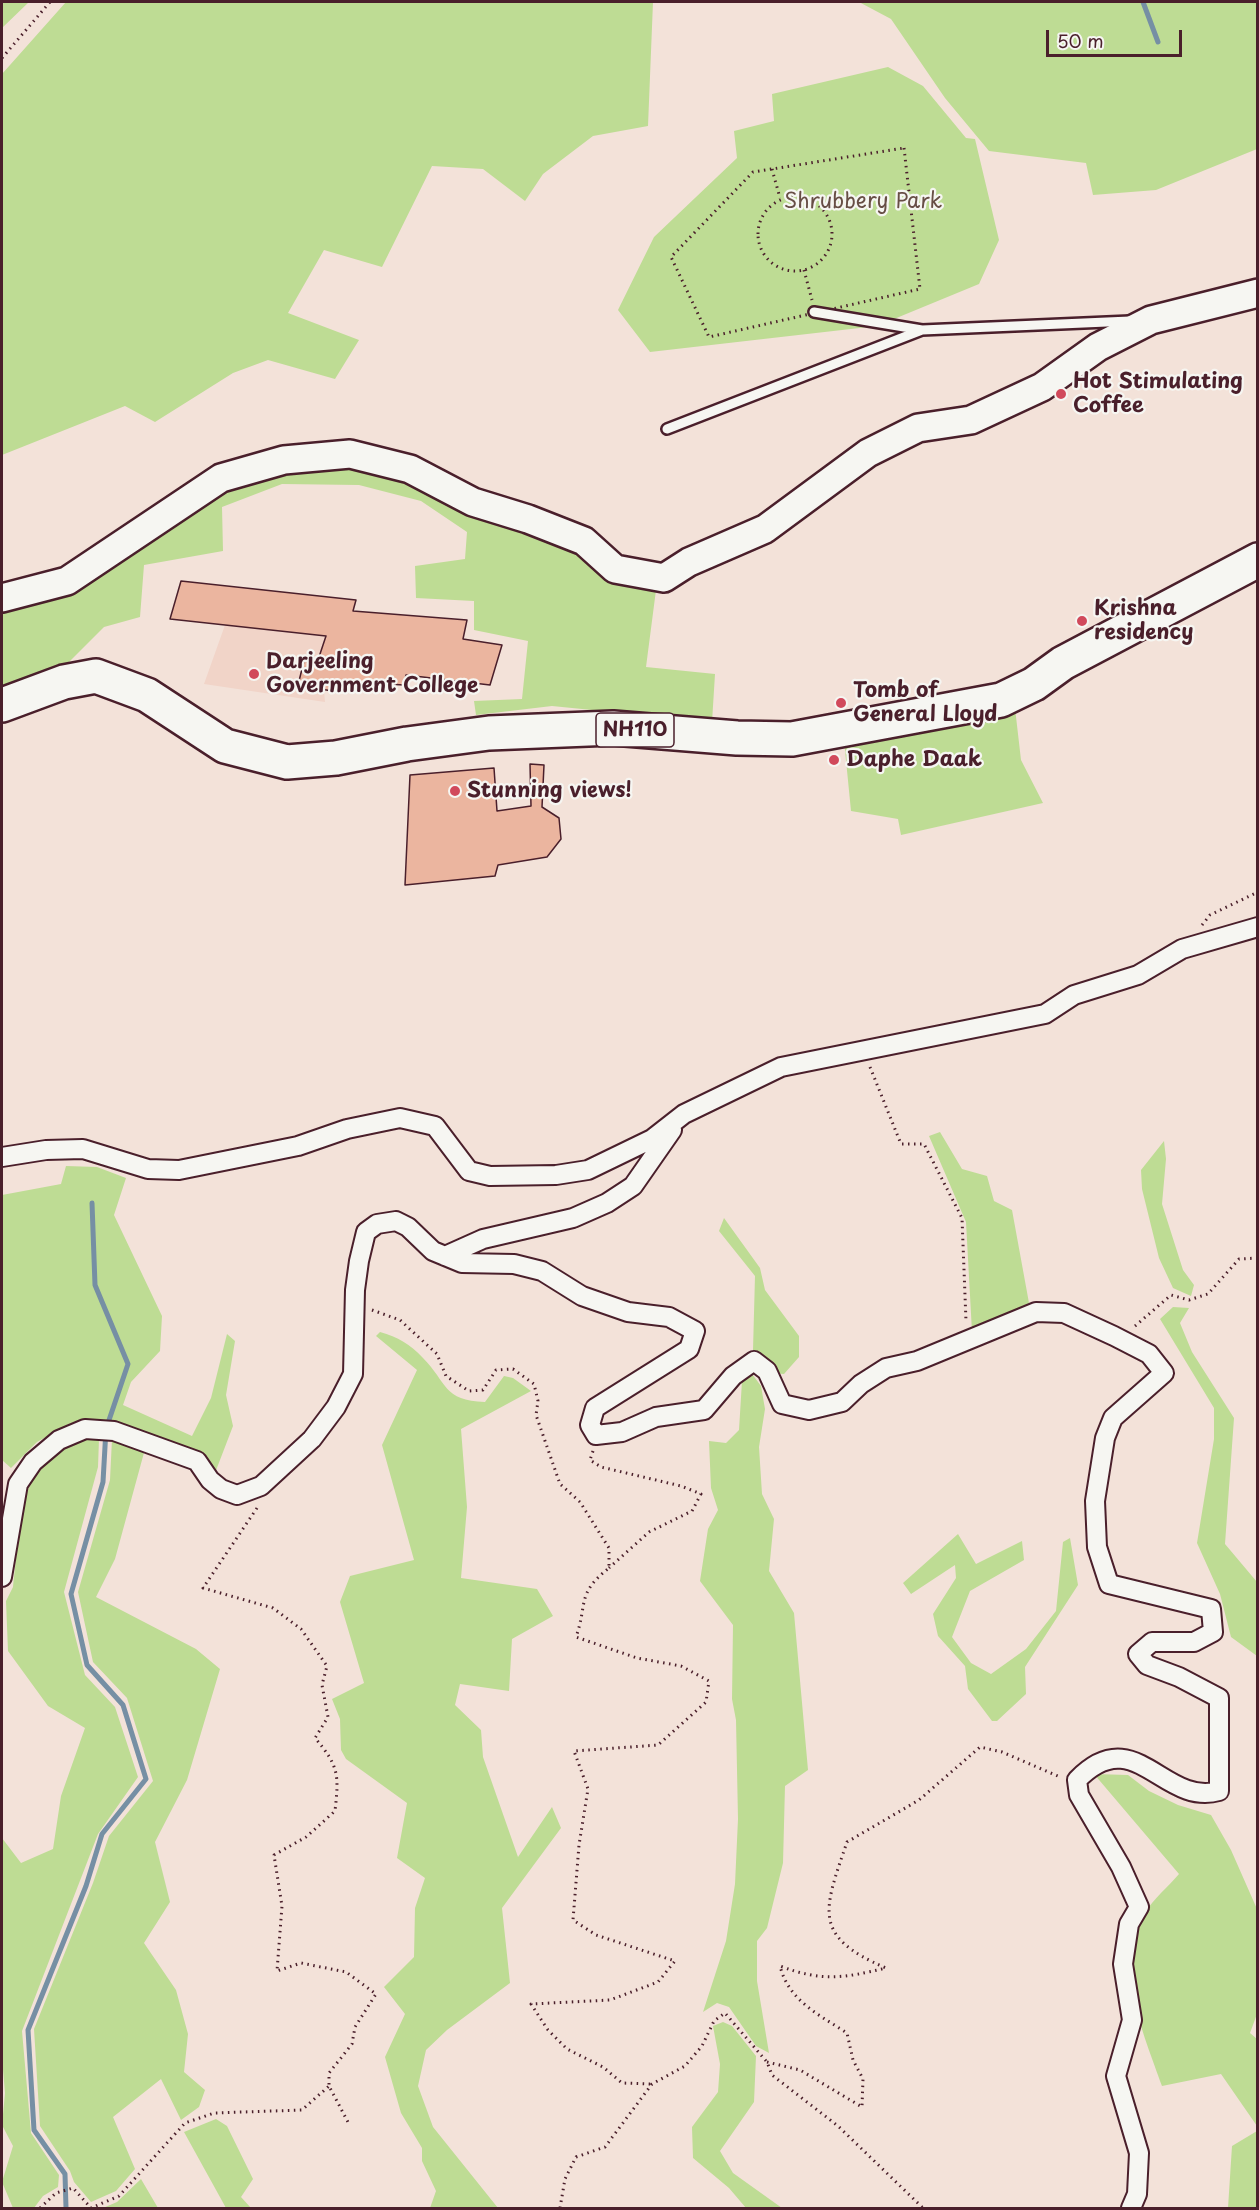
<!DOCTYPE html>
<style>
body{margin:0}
#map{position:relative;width:1259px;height:2210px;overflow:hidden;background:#f3e2d9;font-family:"Playpen Sans",sans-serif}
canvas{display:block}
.frame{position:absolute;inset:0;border:3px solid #4a1f2b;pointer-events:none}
.scale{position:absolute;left:1046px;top:30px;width:136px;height:27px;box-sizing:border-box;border:3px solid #4a1f2b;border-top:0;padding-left:8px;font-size:18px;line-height:21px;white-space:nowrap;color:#4a1f2b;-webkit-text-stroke:4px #f6f6f2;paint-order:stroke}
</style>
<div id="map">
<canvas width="1259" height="2210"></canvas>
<div class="frame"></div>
<div class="scale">50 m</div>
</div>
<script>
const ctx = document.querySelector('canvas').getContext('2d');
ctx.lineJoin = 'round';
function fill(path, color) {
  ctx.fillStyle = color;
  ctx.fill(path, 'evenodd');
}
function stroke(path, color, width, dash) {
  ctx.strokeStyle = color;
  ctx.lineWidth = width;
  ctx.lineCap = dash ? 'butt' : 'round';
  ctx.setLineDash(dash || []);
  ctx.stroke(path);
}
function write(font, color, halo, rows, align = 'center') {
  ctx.font = font + ' "Playpen Sans",sans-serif';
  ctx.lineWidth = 4.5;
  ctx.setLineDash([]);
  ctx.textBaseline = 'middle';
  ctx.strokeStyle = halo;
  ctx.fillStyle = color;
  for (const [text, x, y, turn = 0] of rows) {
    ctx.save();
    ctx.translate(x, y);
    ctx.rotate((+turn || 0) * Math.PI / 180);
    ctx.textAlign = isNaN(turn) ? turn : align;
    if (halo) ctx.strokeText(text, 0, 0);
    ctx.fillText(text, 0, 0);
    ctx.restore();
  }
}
fill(new Path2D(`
 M225,625l101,11 -9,27 -13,-2 -6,23 26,6 1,12 -121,-18z`), '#f1d4c8');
fill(new Path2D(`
 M2,2h27l-27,26z
 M66,2h587l-5,124 -55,10 -50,38 -18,27 -42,-32 -51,-3 -50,101 -58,-17 -36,63 71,27 -24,39 -67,-19 -35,13 -78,49 -30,-16 -123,49v-381z
 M859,2h398v147l-101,41 -63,5 -7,-32 -97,-12 -44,-53 -54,-79z
 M888,67l35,19 43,52 9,1 24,101 -20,44 -102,42 -227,26 -32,-42 36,-73 83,-79 -3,-27 40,-10 -2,-27z
 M353,462l175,64 128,64 -10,77 69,7 -3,48 -160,-16 -76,9 -2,-14 48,-2 6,-58 -54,-11v-29l-58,-3 -1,-32 50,-7 2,-27 -46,-31 -62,-16 -77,-1 -60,23 1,44 -79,14 -4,52 -36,10 -40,40 -62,25v-89l219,-119z
 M1015,708l6,52 22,43 -142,32 -3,-16 -47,-8 -7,-71z
 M940,1132l22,37 25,7 7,25 18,9 17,93 -57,29 -6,-110 -37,-86z
 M1164,1141l2,18 -4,45 21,66 11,15 -3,11 -18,-8 -14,-30 -17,-69 -1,-19z
 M66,1166l31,1 29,11 -12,37 48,101 -2,35 -29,31 -8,23 69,31 19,-38 16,-64 8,7 -9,54 7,31 -18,47 -15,-21 -86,-30 -43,1 -34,19 -26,26 -9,-8v-265l59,-11z
 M724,1218l36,50 5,22 34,46v21l-15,17 -13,-1 -18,-23 2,-74 -36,-45z
 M1173,1307l16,1 -9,15 12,29 42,66 -9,126 32,38v74l-26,-19 -11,-43 -23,-51 17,-104v-31l-54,-89z
 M380,1332c18,5 30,12 43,26 24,24 20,43 62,44l19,-26 9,2 18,13 -70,38 6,78 -6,71 76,11 16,27 -41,23 -3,52 -49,-7 -5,21 26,25 2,27 35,100 34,-50 9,21 -59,80 8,75 -63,47 -21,20 -8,36 15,41 65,81h-68l6,-17 -14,-30v-13l-21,-35 -16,-56 20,-43 -21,-27 30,-30 1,-49 10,-30 -28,-20 10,-55 -61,-44 -5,-9 -1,-31 -8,-20 32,-16 -24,-81 10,-26 64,-16 -32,-115 35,-75 -41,-34z
 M752,1374l9,12 4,23 -6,38 3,47 12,25 -5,52 25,42 14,157 -23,16 -2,77 -16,65 -10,13v40l12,72 -13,-7 -27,-39 -12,-4 -14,9 23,-71 9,-57 3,-65 -2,-99 -4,-21 1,-74 -33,-44 8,-52 10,-19 -7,-22 -2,-47 17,2 13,-13 3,-49z
 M89,1437l10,2 -1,28 -34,125 21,83 30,32 23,70 -40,57 -76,197 9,102 28,42 -1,12 -15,9 -9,12h-21l-11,-26 11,-36 -11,-21 3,-32 -3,-35v-220l19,25 32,-14 8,-53 24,-68 -37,-22 -40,-55 -2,-50 7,-14c8,-59 2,-136 76,-150z
 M112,1439l33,10 -30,110 -19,38 100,52 24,20 -33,111 -32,62 15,60 -26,41 32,47 12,44 -4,38 21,18 -6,17 -18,13 -20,-41 -48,38 22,52 -19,22 -25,11 -17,-20 -4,-11 -30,-45 -6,-97 59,-146 16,-47 44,-55 -26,-83 -34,-36 -15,-70 32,-112z
 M958,1534l18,30 46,-23 2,19 -54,31 -18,46 19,26 20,11 35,-25 30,-38 7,-69 7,-4 8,47 -53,82 1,27 -29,27h-5l-24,-32 -3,-23 -27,-30 -5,-22 23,-36 -1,-13 -44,29 -8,-11z
 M1094,1774l34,1 21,16 29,14 33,10 20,35 26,59v105l-7,19 7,6v87l-36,-52 -59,12c-19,-55 -48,-116 -17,-173 8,-14 24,-27 34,-39z
 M723,2022l9,4 24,30 -2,46 -34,49 13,22 49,35h-36l-17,-20 -36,-30 -1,-31 26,-35 2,-28 -7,-38z
 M216,2119l11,7 26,53 -12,18 10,11h-25l-42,-76z
 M1257,2131v77h-29l4,-62z
 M141,2179l17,29h-55l14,-6z`), '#bedc94');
stroke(new Path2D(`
 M1143,2l15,40
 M66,2208l-1,-34 -31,-44 -6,-100 58,-144 16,-52 44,-55 -23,-74 -36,-40 -16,-71 32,-112 3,-53 22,-65 -33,-79 -3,-82`), '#768fa4', 5);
const building = new Path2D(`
 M181,581l175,19 -3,11 114,9 -4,19 39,6 -12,40 -84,-10 -2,10 -70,-4 -2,10 -34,-6 6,-24 13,2 9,-27 -156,-17z
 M530,764l14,1 -2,42 17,11 2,21 -14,18 -49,8 -3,11 -90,9 5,-110 84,-7 3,43 34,-5z`);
fill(building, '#ebb59f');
stroke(building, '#4a1f2b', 1.5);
const lane = new Path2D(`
 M814,312l108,18 208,-9
 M667,429l255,-99`);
const street = new Path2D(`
 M2,1157l44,-7 37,-1 65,20 31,1 119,-24 49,-17 53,-11 35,8 34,45 21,5 66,-1 32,-5 64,-31 32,-25 97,-47 264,-53 29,-19 64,-20 44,-26 76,-22
 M445,1256l38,-17 90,-21 34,-15 26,-17 39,-56
 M2,1577l16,-93 15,-22 26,-22 26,-11 29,2 83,30 13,19 11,9 16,6 24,-9 51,-47 24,-32 17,-33 2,-84 4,-29 7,-29 11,-8 19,-3 12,6 25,24 29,12 52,1 28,7 40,25 46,16 41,5 26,14 -6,18 -94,59 -5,17 6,10 26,-3 34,-15 48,-7 29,-34 21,-15 13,10 15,33 27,6 33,-8 19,-18 25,-16 31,-7 119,-49 28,1 50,23 35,18 15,19 -51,45 -8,20 -10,63 2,46 12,37 102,25 2,23 -19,10h-42l-14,12 9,11 32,12 40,21v93c-56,16 -84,-71 -142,-11l2,15 42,72 18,40 -10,17 -6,40 9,56 -16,56 23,77 -2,41 -6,14`);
const secondary = new Path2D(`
 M2,598l65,-17 154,-103 63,-18 66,-6 60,15 63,33 55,17 56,22 31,28 49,9 25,-16 76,-33 103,-76 50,-25 53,-8 71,-33 56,-40 53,-27 107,-27`);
const highway = new Path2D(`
 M2,705l62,-23 32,-6 51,19 78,51 62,16 49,-4 71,-14 82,-11 124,-5 124,10 55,1 209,-39 33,-16 29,-21 195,-103`);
stroke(lane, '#4a1f2b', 14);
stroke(street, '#4a1f2b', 22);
stroke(secondary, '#4a1f2b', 32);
stroke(highway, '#4a1f2b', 38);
stroke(new Path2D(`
 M2,58l48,-56
 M904,148l16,141 -211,48 -38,-80 82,-85z
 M772,169l8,29
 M758 234a37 37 0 1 1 74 0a37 37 0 1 1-74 0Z
 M804,270l8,30
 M1202,925l8,-10 48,-23
 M870,1067l31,77h23l38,74 4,103
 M372,1310l28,10 37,34 9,22 23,15 14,-1 13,-20 17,-1 21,15 4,17 -2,14 24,69 20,18 29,46v20c-33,26 -21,35 -33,69l61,21 44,8 28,15 -3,21 -48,43 -84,6 14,38 -9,56 -6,75 23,15 79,26 -17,21 -48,18 -79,4 17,26 19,19 36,18 19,16 30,1
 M1135,1326l36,-31 18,5 19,-6 31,-35 19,-1
 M593,1451l-3,9 11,7 80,19 20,8 -9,17 -43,21 -40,36
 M257,1508l-54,80 70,20 28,21 26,37 -5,19 6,32 -13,21c24,28 24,37 20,73l-29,26 -32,18 8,51 -5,65 24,-8 45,9 30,22 -21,33 -3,17 -23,29v13l20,38
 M767,2062l33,8 62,37 1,-28 -10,-19 -6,-27c-29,-19 -58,-32 -67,-67 42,16 64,12 106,2 -75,-32 -62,-58 -39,-126l72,-42 61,-53 22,5 58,25
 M40,2208l16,-15 17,-5 18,20 28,-12 66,-73 29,-10 88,-3 27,-24
 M560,2208l5,-29 11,-22 29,-10 47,-63 33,-18 17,-20 12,-25 11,-8 42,49 5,13 66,51 85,82`), '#4a1f2b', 3, [1.5, 4.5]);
stroke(lane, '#f6f6f2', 9);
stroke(street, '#f6f6f2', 18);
stroke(secondary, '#f6f6f2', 27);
stroke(highway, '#f6f6f2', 33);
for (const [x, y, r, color] of [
 [1061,394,6,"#d1495b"],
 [1082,621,6,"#d1495b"],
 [254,674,6,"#d1495b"],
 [841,703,6,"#d1495b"],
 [834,760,6,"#d1495b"],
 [455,791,6,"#d1495b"]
]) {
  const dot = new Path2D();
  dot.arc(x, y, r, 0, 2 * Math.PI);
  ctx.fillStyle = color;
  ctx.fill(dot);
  stroke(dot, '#f6f6f2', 2);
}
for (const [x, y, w] of [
 [635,730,78]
]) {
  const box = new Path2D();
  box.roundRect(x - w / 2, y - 17, w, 34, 4.5);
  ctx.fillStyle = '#f6f6f2';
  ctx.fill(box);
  stroke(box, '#4a1f2b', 1.5);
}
write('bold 20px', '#4a1f2b', null, [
 ["NH110",635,730]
]);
write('21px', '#674e45', '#f6f6f2', [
 ["Shrubbery Park",863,202]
]);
write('bold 21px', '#4a1f2b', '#f6f6f2', [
 ["Hot Stimulating",1073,382],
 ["Coffee",1073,406],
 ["Krishna",1094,609],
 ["residency",1094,633],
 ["Darjeeling",266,662],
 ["Government College",266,686],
 ["Tomb of",853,691],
 ["General Lloyd",853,715],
 ["Daphe Daak",846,760],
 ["Stunning views!",467,791]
], 'left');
</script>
